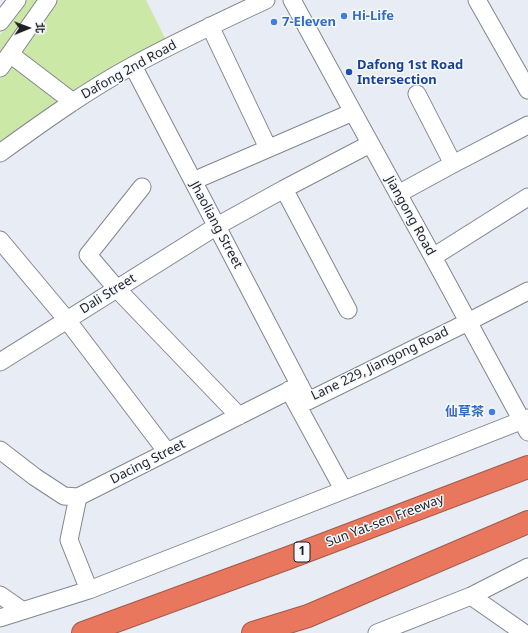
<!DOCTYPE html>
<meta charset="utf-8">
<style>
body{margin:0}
#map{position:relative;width:528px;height:633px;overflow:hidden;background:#e7ecf5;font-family:"Noto Sans","Noto Sans TC",sans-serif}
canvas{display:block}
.north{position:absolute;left:8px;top:8px;width:40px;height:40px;-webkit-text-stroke:3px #f6f9fe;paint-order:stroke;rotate:89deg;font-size:11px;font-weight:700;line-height:16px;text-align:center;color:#1e2023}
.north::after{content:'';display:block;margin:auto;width:14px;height:18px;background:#1e2023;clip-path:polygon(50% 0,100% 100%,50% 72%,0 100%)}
</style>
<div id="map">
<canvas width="528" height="633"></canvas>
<div class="north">北</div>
</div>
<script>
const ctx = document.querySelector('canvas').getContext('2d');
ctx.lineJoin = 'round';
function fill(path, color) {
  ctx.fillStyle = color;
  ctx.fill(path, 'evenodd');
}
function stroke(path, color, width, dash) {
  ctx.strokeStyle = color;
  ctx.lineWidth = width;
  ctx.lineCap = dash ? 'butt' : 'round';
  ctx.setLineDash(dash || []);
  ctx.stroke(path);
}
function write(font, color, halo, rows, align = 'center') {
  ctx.font = font + ' "Noto Sans","Noto Sans TC",sans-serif';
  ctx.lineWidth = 3;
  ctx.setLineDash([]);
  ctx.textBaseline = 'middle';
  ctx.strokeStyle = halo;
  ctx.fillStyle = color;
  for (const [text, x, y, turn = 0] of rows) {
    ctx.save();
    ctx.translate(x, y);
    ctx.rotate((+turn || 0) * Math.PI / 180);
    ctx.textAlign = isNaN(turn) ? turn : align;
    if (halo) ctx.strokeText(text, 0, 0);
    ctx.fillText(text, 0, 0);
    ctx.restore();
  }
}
fill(new Path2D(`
 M26,0h18l-44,61v-26z
 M55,0h91l20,40 -166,104v-65z`), '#cce8a7');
const minor = new Path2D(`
 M292,0l61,112 80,145 95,175
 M477,0l51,90
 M0,22l17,-22
 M210,26l58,122
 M10,54l63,48
 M133,66l175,335 160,-79 60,-31
 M0,68l48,-68
 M417,94l36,70
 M0,153c43,-31 86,-62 132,-87 44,-24 89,-45 134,-66
 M193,181l160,-69
 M142,187l-54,68 29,34 122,127
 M284,189l64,121
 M398,194l55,-30 75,-39
 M0,240l67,80 100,132
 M433,257l95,-60
 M0,362l217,-136 67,-37 86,-45
 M289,390l54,99
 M0,450l35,27 29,19 14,1 222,-112
 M78,497l-9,43 20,50
 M0,595l23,16
 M471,596l53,37
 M0,618l89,-28 439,-172
 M377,633l94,-37 57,-29`);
const highway = new Path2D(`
 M83,633l205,-75 240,-91
 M253,633l55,-17 220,-94`);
stroke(minor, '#82878f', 19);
stroke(highway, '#a15949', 24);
stroke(minor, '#fff', 17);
stroke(highway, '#e8775d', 22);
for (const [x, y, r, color] of [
 [344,16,4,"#3f7fe0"],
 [274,22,4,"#3f7fe0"],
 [349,72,4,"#1a4fb4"],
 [492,412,4,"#3f7fe0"]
]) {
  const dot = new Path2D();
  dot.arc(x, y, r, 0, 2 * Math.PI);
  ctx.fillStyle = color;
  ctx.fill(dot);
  stroke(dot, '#f6f9fe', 1.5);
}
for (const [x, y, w] of [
 [302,552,16]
]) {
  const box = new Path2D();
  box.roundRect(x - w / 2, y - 10, w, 20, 3);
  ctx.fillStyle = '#f6f9fe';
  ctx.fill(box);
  stroke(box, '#1e2023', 1);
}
write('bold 12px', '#1e2023', null, [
 ["1",302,552]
]);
write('bold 13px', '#366cbe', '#f6f9fe', [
 ["Hi-Life",352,16],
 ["7-Eleven",282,22],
 ["仙草茶",484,412,"right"]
], 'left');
write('bold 13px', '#164399', '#f6f9fe', [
 ["Dafong 1st Road",357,65],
 ["Intersection",357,80]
], 'left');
write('13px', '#1e2023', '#f6f9fe', [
 ["Dafong 2nd Road",129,70,-29],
 ["Jiangong Road",410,216,61],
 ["Jhaoliang Street",216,225,62],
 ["Dali Street",108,294,-32],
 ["Lane 229, Jiangong Road",380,364,-26],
 ["Dacing Street",148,462,-27],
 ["Sun Yat-sen Freeway",385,521,-21]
]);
</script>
